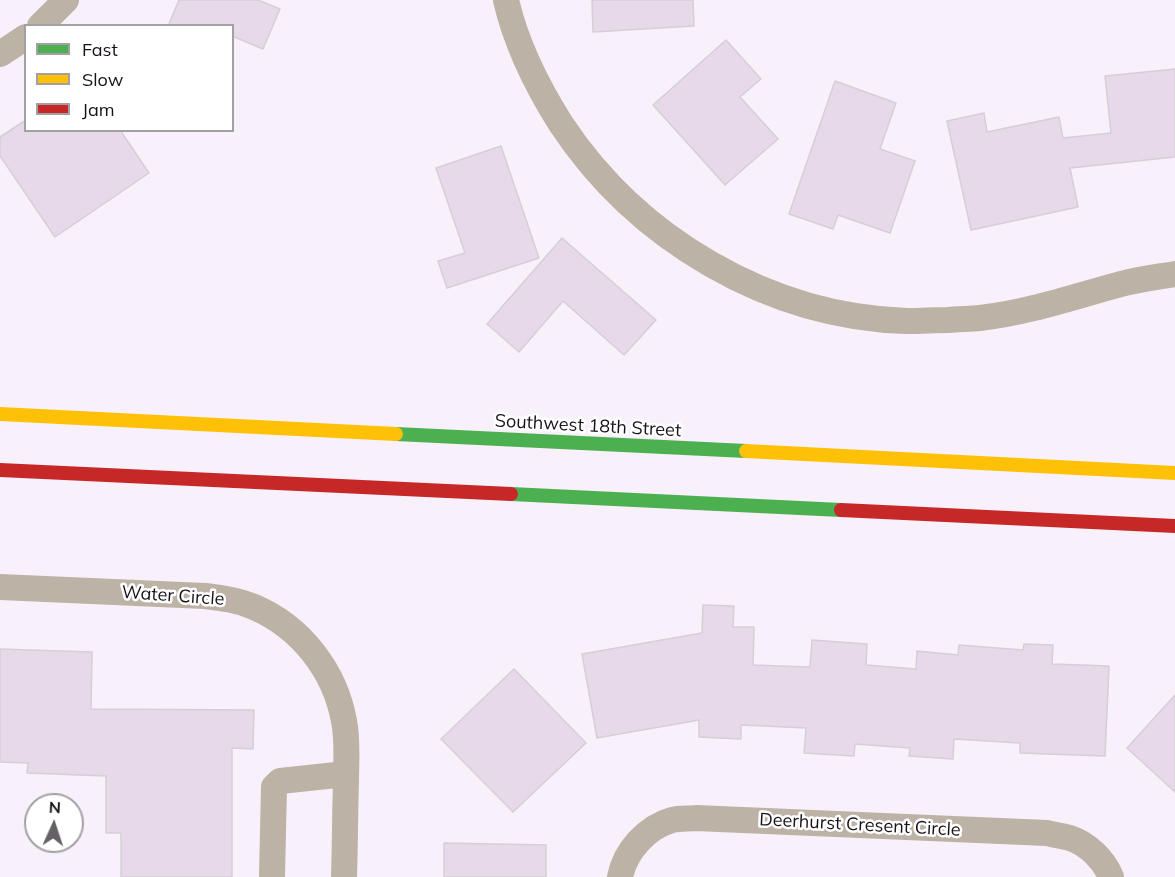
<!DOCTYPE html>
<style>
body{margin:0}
#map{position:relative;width:1175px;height:877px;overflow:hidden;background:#f8f0fa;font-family:Mulish,sans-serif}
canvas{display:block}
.legend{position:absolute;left:24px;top:24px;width:210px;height:108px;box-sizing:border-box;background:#fff;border:2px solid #a2a0a3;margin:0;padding:8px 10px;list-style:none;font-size:18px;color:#171218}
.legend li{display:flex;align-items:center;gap:12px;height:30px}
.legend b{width:30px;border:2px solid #a2a0a3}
.north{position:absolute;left:24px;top:793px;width:60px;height:60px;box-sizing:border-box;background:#fff;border:2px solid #a2a0a3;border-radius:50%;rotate:3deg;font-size:16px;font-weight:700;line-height:24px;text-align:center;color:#171218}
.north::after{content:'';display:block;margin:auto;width:21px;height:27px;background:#666067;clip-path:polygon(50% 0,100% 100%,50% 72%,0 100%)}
</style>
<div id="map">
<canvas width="1175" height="877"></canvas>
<ul class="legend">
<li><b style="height:8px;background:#4caf50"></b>Fast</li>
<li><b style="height:8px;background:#ffc107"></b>Slow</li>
<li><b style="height:8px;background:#c62828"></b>Jam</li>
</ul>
<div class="north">N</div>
</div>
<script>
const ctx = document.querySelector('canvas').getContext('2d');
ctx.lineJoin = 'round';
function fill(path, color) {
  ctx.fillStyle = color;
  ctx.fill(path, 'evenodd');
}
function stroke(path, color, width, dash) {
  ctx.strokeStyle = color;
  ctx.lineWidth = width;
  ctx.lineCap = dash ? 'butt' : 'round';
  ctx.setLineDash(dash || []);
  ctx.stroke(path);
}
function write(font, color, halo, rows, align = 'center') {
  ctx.font = font + ' Mulish,sans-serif';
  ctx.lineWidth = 5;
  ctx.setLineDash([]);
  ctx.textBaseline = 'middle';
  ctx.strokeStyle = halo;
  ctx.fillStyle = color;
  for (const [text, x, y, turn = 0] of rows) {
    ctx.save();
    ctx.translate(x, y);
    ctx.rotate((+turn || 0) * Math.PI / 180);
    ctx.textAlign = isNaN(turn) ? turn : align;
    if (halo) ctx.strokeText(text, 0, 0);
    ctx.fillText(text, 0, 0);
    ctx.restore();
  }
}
const building = new Path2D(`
 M179,0h79l22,9 -17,40 -31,-13v-10h-64z
 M592,0h101l1,26 -101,6z
 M726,40l35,39 -21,18 38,42 -53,46 -72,-80z
 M1175,69v88l-105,11 8,39 -107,23 -24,-109 37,-8 3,19 72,-15 4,21 48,-5 -6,-57z
 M835,81l61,22 -16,46 35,12 -25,72 -52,-18 -5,14 -44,-15z
 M26,120v10h94l29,43 -94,64 -55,-81v-19z
 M501,146l38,112 -92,30 -9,-27 27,-8 -29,-85z
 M562,238l94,82 -32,35 -61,-54 -44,51 -32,-28z
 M703,605l31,1 -1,21h21l-1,38 57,2 2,-27 55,4 -1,21 50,4 1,-18 41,4 1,-10 64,5 1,-6 29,1 -1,19 57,2 -4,90 -85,-3v-10l-66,-4 -1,20 -44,-3 1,-8 -55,-4 -1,12 -50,-3 2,-25 -65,-3v14l-42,-2v-17l-102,18 -15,-84 120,-21z
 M0,649l92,3 -1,57 163,1 -1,39 -21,-1v129h-111v-44h-15v-57l-79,-3 1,-10 -28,-1z
 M514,669l72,74 -73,69 -72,-73z
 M1175,695v97l-48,-44z
 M444,843l102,2v32h-102z`);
fill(building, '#e7d9e9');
stroke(building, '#d5cfd6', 1.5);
stroke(new Path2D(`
 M506,0c10,44 31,86 55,124 76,115 208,193 346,197 14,0 28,-1 41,-1 11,-1 22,-1 32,-2 47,-5 96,-22 141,-34 18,-5 36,-7 54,-10
 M40,26l26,-26
 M0,54l26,-17
 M0,587l205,9c17,2 33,4 49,11 47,20 81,64 90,114 4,19 2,40 2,60 -1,32 -1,64 -2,96
 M272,877l2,-90 6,-6 66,-7
 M620,877c5,-26 27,-50 52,-57 8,-2 17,-1 24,-2l351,15c7,2 16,3 23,5 18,6 34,22 41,39`), '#bdb2a6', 26);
stroke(new Path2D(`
 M396,434l350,17
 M511,494l330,16`), '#4caf50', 14);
stroke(new Path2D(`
 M0,414l396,20
 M746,451l429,22`), '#ffc107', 14);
stroke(new Path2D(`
 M0,470l511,24
 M841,510l334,16`), '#c62828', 14);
write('18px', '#171218', '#fff', [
 ["Southwest 18th Street",588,426,3],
 ["Water Circle",173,596,4],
 ["Deerhurst Cresent Circle",860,825,3]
]);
</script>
